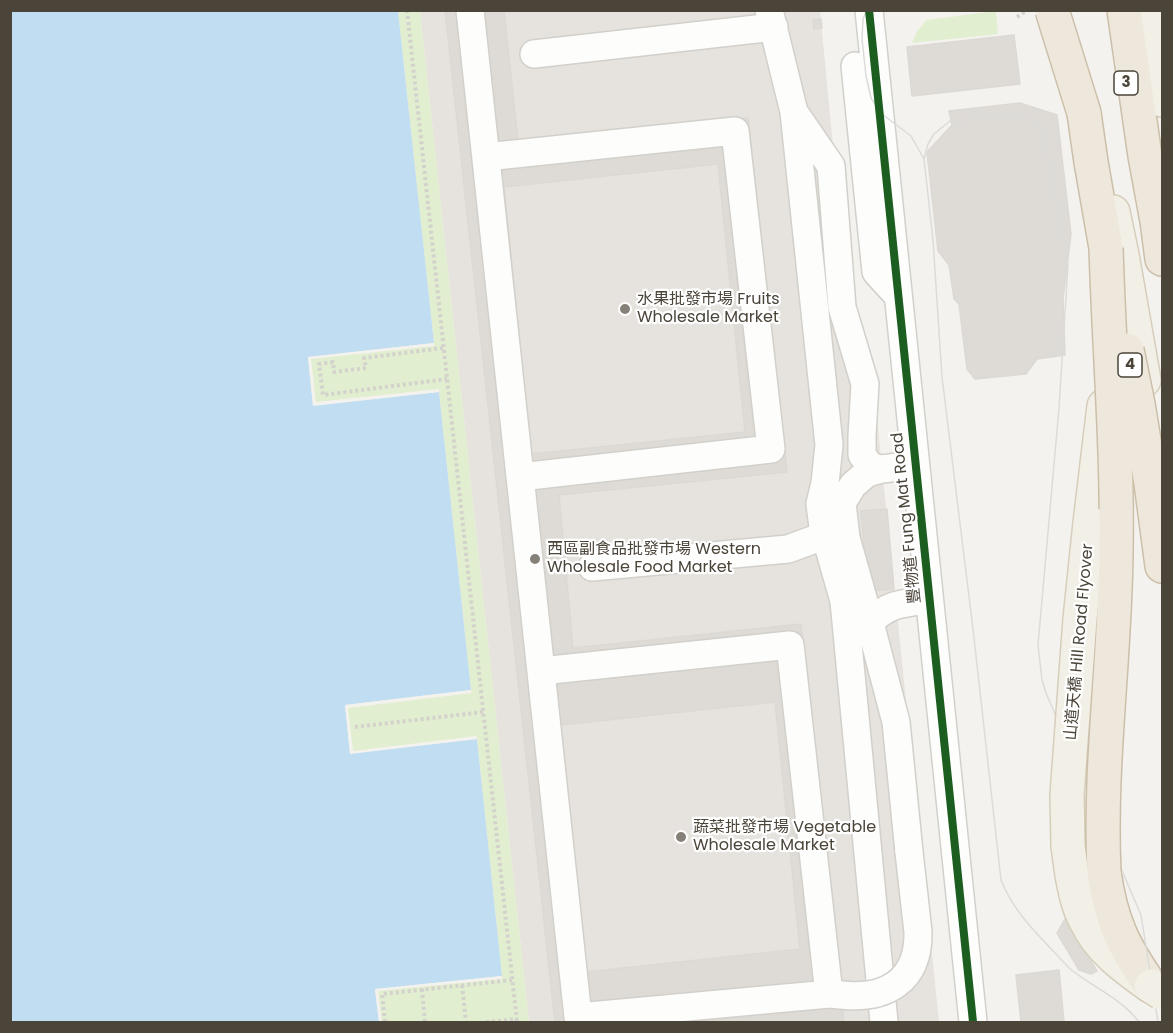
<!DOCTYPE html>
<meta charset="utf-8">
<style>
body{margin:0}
#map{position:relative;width:1173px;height:1033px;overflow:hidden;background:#f4f2ee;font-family:Poppins,sans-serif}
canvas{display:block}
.frame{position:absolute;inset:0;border:12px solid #4b4439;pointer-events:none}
</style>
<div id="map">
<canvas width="1173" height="1033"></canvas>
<div class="frame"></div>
</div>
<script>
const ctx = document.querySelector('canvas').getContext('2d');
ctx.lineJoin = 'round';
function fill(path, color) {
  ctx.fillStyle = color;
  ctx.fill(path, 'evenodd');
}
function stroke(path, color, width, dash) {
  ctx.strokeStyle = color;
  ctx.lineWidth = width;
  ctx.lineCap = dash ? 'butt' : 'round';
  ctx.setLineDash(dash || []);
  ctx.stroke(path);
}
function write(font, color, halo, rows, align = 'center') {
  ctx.font = font + ' Poppins,"Noto Sans TC",sans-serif';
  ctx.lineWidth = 4.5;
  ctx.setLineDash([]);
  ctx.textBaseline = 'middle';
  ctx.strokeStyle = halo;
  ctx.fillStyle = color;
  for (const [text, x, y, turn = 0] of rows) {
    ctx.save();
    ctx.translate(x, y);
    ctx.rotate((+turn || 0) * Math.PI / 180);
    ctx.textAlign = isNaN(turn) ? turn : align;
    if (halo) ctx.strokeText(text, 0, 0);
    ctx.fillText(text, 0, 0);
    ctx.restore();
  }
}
fill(new Path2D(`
 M420,11h400l15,156 16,130 20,64 68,661h-410z`), '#e6e2de');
fill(new Path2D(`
 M398,11h22l109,1011h-150l-4,-33 127,-13 -25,-237 -127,15 -5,-49 126,-15 -32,-298 -126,14 -5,-49 126,-14z
 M996,11l2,23 -86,9 5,-12 10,-11z`), '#e1eecf');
fill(new Path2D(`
 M10,11h388l36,332 -126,14 5,48 126,-13 32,298 -126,15 5,48 127,-14 25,237 -127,13 4,33h-368z`), '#c0ddf1');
fill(new Path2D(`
 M434,343v3l-123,13 5,43 123,-13v3l-126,14 -5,-49z
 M471,690l1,3 -124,15 5,43 123,-15 1,3 -127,15 -5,-49z
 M502,976v3l-124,12 4,31h-3l-4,-33z`), '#f4f2ee');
const building = new Path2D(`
 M445,10h59l14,132 230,-24 39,354 -228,23 14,153 228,-24 43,398h-289z
 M821,19l1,9 -8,1 -1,-9z
 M1014,35l6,49 -108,12 -5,-49z
 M1020,103l37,12 14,119 -8,65 2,56 -28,4 -11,15 -51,5 -8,-10 -8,-65 -5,-5 -5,-34 -11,-14 -11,-99 25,-27 -3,-14z
 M718,164l27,268 -214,22 -27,-267z
 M887,509l7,80 -26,2 -7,-80z
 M775,702l25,247 -214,23 -25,-247z
 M1070,910l59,11 -46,27 14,23 -6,3 -12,-4 -22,-37z
 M1059,970l5,52h-43l-5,-47z`);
fill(building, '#dedbd6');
stroke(building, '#dcd9d4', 1.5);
const minor = new Path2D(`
 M470,10l108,1007 251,-23 12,1
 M769,10l25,102 35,333 -4,38 -5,21 3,23 21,74 40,421
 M869,10l104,1012
 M534,54l240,-27
 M855,66l21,206 22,24
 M796,115l35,51 11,141 23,77 -3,52v19l9,12 11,2
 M486,157l249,-26 36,318 -251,28
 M592,567l196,-18 38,-14 5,-7 7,-4
 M870,623c17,-20 35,-20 59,-23
 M541,671l249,-26 39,349
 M909,852l-13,-130 -26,-99 -24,-85 -4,-35 11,-18 14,-12 15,-4 33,-4`);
const major = new Path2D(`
 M1149,10l13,90
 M1113,212l9,43 22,125
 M1090,523l14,-117
 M1072,875c3,16 6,32 14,46 13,28 38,46 63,64`);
const highway = new Path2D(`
 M1124,10l21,146 12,65 5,38
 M1084,113l7,49 15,86
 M1151,483l11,83
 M1104,872c7,49 19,74 47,114`);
stroke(minor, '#d2d0cb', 30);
stroke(major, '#d6cebb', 36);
stroke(highway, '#ccbfa9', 36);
stroke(new Path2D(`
 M407,10l110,1012
 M1017,17l9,-6
 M443,348l-79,10 2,10 -32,4 -1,-10 -14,2 4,31 124,-16
 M355,727l128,-15
 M462,985l4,37
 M422,989l3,33
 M385,1022l-3,-28 130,-14
 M486,1022l31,-3`), '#d3d2cc', 4, [3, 3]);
stroke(minor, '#fdfdfc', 27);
stroke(major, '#f2efe6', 33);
stroke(highway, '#ede8db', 33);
stroke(new Path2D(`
 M867,10l-4,9 -1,20 4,37 5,22 11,16 29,22 13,23
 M1139,1022c-18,-24 -47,-35 -70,-54 -25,-28 -54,-52 -68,-88l-28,-251 -31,-252 -9,-137 -9,-81 4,-15 6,-10 16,-13 65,-5 16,4 8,6 5,9 24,130 -9,143 -21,237 4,35 4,13 95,222 17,107`), '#dbdbda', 1.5);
const minorBridge = new Path2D(`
 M841,995c45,5 78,-14 77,-63l-9,-80`);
const majorBridge = new Path2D(`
 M1072,875l-4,-29 -1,-51 13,-176 10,-96
 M1151,986l11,7`);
const highwayBridge = new Path2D(`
 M1052,10l32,103
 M1127,350l11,54 13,79
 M1104,872c-5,-106 11,-213 12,-319 2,-102 -7,-203 -10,-305`);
stroke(minorBridge, '#d2d0cb', 30, []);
stroke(majorBridge, '#d6cebb', 36, []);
stroke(highwayBridge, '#ccbfa9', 36, []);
stroke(minorBridge, '#fdfdfc', 27);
stroke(majorBridge, '#f2efe6', 33);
stroke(highwayBridge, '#ede8db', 33);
stroke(new Path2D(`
 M869,10l104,1012`), '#1b5e20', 8);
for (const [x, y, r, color] of [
 [625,309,6,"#868178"],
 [535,559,6,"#868178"],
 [681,837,6,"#868178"]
]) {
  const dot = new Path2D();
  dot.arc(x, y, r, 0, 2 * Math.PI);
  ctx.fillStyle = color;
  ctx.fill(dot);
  stroke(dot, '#fff', 2);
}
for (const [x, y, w] of [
 [1126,83,24],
 [1130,365,24]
]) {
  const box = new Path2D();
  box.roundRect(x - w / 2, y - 12, w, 24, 4.5);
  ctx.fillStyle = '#fff';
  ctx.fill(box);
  stroke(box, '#4b4439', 1.5);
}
write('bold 15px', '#4b4439', null, [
 ["3",1126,83],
 ["4",1130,365]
]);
write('16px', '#4b4439', '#fff', [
 ["水果批發市場 Fruits",637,300],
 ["Wholesale Market",637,318],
 ["西區副食品批發市場 Western",547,550],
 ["Wholesale Food Market",547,568],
 ["蔬菜批發市場 Vegetable",693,828],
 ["Wholesale Market",693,846]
], 'left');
write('16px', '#4b4439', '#fff', [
 ["豐物道 Fung Mat Road",907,518,-96],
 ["山道天橋 Hill Road Flyover",1080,642,-85]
]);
</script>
